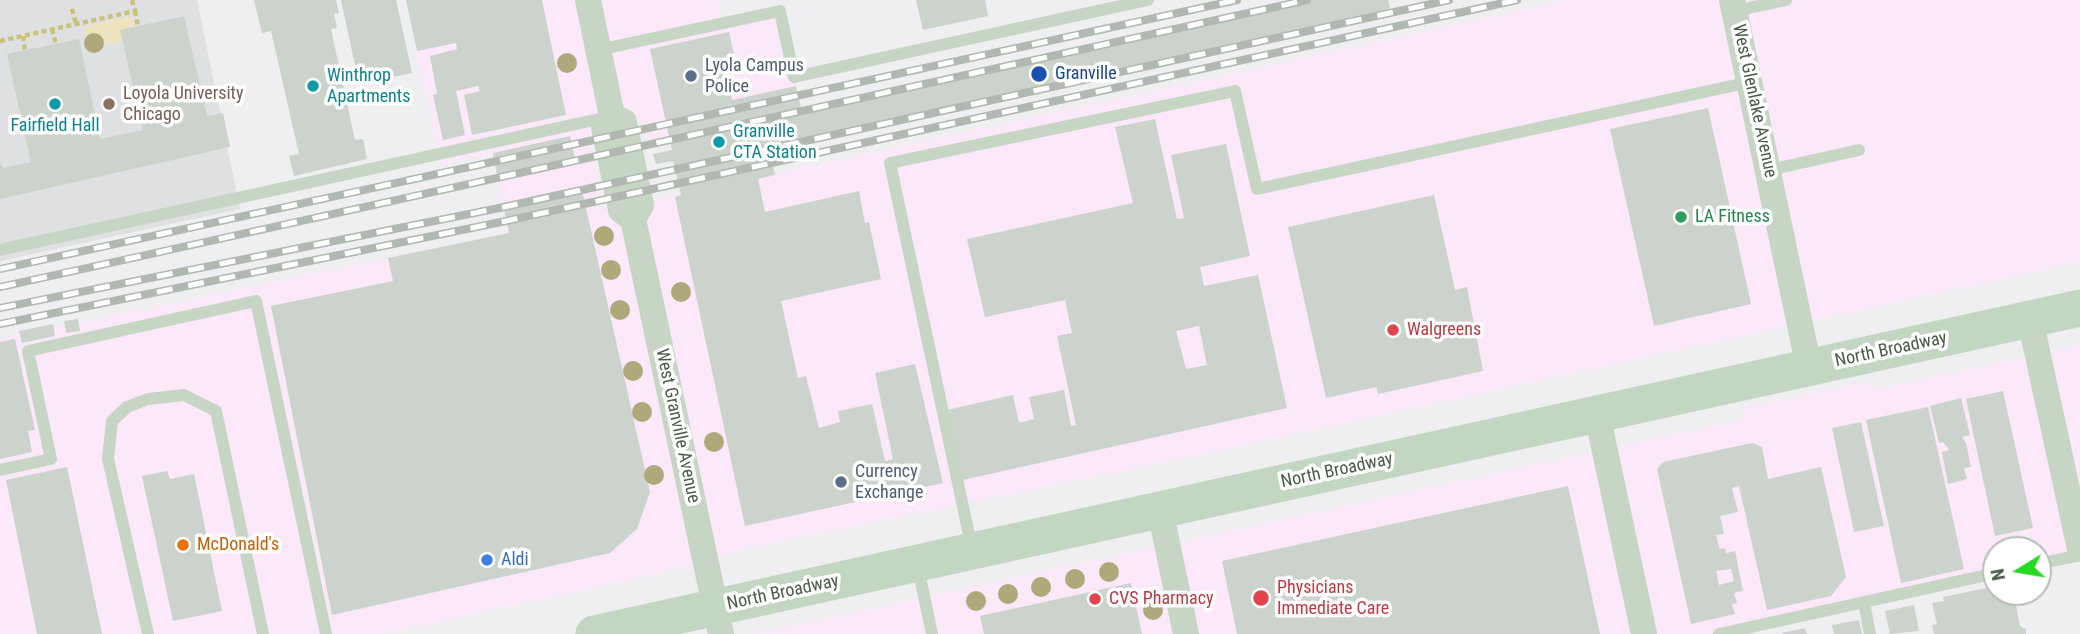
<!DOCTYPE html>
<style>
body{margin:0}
#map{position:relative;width:2080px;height:634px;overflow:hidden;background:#efeef1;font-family:"Roboto Condensed",sans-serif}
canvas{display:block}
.north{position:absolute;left:1982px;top:536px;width:70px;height:70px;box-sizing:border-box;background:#fff;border:2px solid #b6bdb5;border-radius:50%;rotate:259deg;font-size:19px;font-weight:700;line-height:28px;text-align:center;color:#495b47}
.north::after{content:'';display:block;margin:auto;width:24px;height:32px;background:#25d820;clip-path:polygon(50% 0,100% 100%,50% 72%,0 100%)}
</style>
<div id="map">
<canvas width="2080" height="634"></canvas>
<div class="north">N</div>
</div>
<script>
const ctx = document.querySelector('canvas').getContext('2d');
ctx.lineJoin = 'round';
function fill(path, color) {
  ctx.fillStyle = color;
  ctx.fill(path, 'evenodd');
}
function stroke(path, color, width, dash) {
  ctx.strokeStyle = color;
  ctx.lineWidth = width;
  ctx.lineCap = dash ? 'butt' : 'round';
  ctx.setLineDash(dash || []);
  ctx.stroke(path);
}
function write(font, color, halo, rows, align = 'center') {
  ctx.font = font + ' "Roboto Condensed",sans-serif';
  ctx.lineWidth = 7;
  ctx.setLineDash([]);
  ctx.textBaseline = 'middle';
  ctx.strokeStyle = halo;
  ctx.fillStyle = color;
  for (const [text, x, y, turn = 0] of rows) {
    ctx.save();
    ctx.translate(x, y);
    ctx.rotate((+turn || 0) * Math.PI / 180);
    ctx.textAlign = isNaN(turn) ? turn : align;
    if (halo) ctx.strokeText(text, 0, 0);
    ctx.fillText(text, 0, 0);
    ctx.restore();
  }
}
fill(new Path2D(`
 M406,0h312l5,23 57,-12 16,75 -64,14 5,22 -88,19 -5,-21 -57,13 16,79 966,-212h511v262l-889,195 -447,92 -77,23 -285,62h-382v-295l20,-5 2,9 33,-7 -1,-9 10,-2 2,8 14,-3 -1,-7 429,-90 -15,-80 -52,11z
 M2080,345v210l-42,10v-15h-42v24l-273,60h-967l986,-214 4,-12 120,-26 9,8z`), '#fbe8f9');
fill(new Path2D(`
 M0,0h197l43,209 -240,52z`), '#dfe0e1');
fill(new Path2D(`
 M132,16l2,11 -13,3 2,11 -35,7 -4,-21z`), '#ede3be');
fill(new Path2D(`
 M254,0h82l3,13 -5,1 3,14 -6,1 24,111 8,-1 4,20 -73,17 -5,-20 10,-2 -28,-123 -9,2z
 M341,0h55l16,73 -53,11z
 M406,0h136l24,115 -94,20 -8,-40 16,-4 -2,-5 -22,5 9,44 -22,5 -10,-45 4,-1 -7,-38 27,-7 -1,-6 -39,8z
 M916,0h69l3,16 -65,14z
 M1299,0h89l3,14 -621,136 5,25 -17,4 7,33 94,-21 6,32 4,-1 12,57 -100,22 17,77 8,-2 13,52 21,-6 -2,-11 34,-7 13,57 8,-2 -18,-86 40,-9 28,119 -198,43 -70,-329 6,-2 -8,-34 -17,3 -3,-10 19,-4 -22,-101 79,-17 5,23 -11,3 9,42 64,-14 5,22z
 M184,16l23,100 16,-3 7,34 -230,52v-37l3,6 28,-6 -24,-108 72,-15 21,100 43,-9 -23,-100z
 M1708,108l43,196 -97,22 -44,-197z
 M1155,119l22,100 7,-1 -13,-63 55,-11 24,112 -50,11 4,19 54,-11 29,133 -324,72 -16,-70 66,-15 6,28 15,-4 -5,-22 35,-7 7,36 5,-1 -19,-89 15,-3 -7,-33 -80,17 -18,-78 166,-36 -18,-76zM1199,326l8,39 -21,4 -10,-38z
 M570,136l6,28 -78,17 -5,-28z
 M581,186l69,306 -13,37 -27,24 -278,62 -61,-309 122,-25 -5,-23 121,-25 -6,-30z
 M1434,195l21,95 12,-3 16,84 -105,23 -2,-7 -50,11 -38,-171z
 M78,319l2,12 -14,2 -2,-12z
 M53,324l2,12 -33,7 -3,-12z
 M15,339l20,91 -7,1 4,21 -32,7v-117z
 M2003,391l30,137 -38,8 -29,-137z
 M1961,398l9,37 -8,2 4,6 5,24 -7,1 3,11 -19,5 -6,-32 7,-2 -1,-2 -5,-6 -4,1 -9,-37z
 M1928,407l36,162 -63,14 -35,-163z
 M1861,422l23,104 -30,6 -22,-104z
 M1752,443l10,4 6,32 53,-12 25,110 -15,19 -64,14 -28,-124 -7,2 6,24 -18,4 4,18 -8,1 4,14 5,-1 1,5 9,-2 8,40 -9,2 3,10 -5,1 3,10 -44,10 -34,-155 6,-7zM1731,569l3,12 -15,4 -3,-14z
 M67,467l35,167h-65l-31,-154z
 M167,471l3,8 24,-5 28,137 -49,10 -31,-145z
 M1568,486l32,148h-363l-15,-73z
 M1131,583l11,51h-158l-4,-18z
 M1996,586v6h21l-2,8 5,26 6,3v5h-92l-2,-9 5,-1 -5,-21 12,-2 -1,-4z
 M1914,605l5,26 -29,3 -5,-23z
 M1859,620l3,14h-28l-2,-9z
 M1805,628l2,6h-25v-1z`), '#ccd3cc');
stroke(new Path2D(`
 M72,9l4,15
 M135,11l3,15
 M52,29l4,15
 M23,36l2,15
 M0,41l135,-30 -3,-11`), '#c9c277', 4.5, [5, 3.5]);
stroke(new Path2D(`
 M1735,11l51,-11
 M598,50l182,-39 14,66 354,-77
 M1769,170l90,-20
 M0,250l608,-133
 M0,470l51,-11 -23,-108 228,-50 70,333
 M972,549l-82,-386 345,-72 22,98 493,-107
 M2038,564l42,-9
 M918,567l14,67
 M1864,602l6,32
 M148,634l-40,-175 4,-38 15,-14 21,-8 36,-4 32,16 47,223
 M1719,634l277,-61`), '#c7d5c5', 12);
stroke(new Path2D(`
 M588,0l24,116 -8,11 17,83 12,9 88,415
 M1732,0l77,368
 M612,116l12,6 17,83 -8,14
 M2030,319l50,230
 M1597,414l47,220
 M1160,510l26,124`), '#c7d5c5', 26);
stroke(new Path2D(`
 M594,634l1486,-326`), '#c3d6c1', 37);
const rail = new Path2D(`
 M0,269l1237,-269
 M0,287l1307,-287
 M0,308l504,-101 945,-207
 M0,324l506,-103 1011,-221`);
stroke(rail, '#b0b8b1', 8);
stroke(rail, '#fff', 5, [16]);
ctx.fillStyle = '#aea97b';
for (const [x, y] of [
 [94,43],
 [567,63],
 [604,236],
 [611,270],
 [681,292],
 [620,310],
 [633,371],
 [642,412],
 [714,442],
 [654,475],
 [1109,572],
 [1075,579],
 [1041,587],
 [1008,594],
 [976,601],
 [1153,610]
]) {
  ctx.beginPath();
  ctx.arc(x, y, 10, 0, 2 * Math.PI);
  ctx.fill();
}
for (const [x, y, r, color] of [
 [1039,74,9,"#1a4fb4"],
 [691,76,7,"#5c6f8a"],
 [313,86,7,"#0f9aa8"],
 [55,104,7,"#0f9aa8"],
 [109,104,7,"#8d6e63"],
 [719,142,7,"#0f9aa8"],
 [1681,217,7,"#2e9e5b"],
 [1393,330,7,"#e0444e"],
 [841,482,7,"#5c6f8a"],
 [183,545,7,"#e8710a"],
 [487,560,7,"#3f7fe0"],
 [1261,598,9,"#e0444e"],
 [1095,599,7,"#e0444e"]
]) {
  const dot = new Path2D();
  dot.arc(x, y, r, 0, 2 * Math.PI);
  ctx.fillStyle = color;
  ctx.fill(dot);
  stroke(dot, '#fff', 2.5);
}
write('18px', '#4e5e75', '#fff', [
 ["Lyola Campus",705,66],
 ["Police",705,87],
 ["Currency",855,472],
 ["Exchange",855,493]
], 'left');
write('18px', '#164399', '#fff', [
 ["Granville",1055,74]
], 'left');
write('18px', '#0d838f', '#fff', [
 ["Winthrop",327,76],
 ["Apartments",327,97],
 ["Fairfield Hall",55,126,"center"],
 ["Granville",733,132],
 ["CTA Station",733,153]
], 'left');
write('18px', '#785e54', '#fff', [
 ["Loyola University",123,94],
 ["Chicago",123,115]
], 'left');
write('18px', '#495b47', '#fff', [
 ["West Glenlake Avenue",1754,101,78],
 ["North Broadway",1891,350,-12],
 ["West Granville Avenue",677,426,78],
 ["North Broadway",1337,471,-12],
 ["North Broadway",783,593,-12]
]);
write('18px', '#27864d', '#fff', [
 ["LA Fitness",1695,217]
], 'left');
write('18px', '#be3a42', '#fff', [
 ["Walgreens",1407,330],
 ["Physicians",1277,588],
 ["Immediate Care",1277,609],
 ["CVS Pharmacy",1109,599]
], 'left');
write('18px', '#c56008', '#fff', [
 ["McDonald's",197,545]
], 'left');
write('18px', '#366cbe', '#fff', [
 ["Aldi",501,560]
], 'left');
</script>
